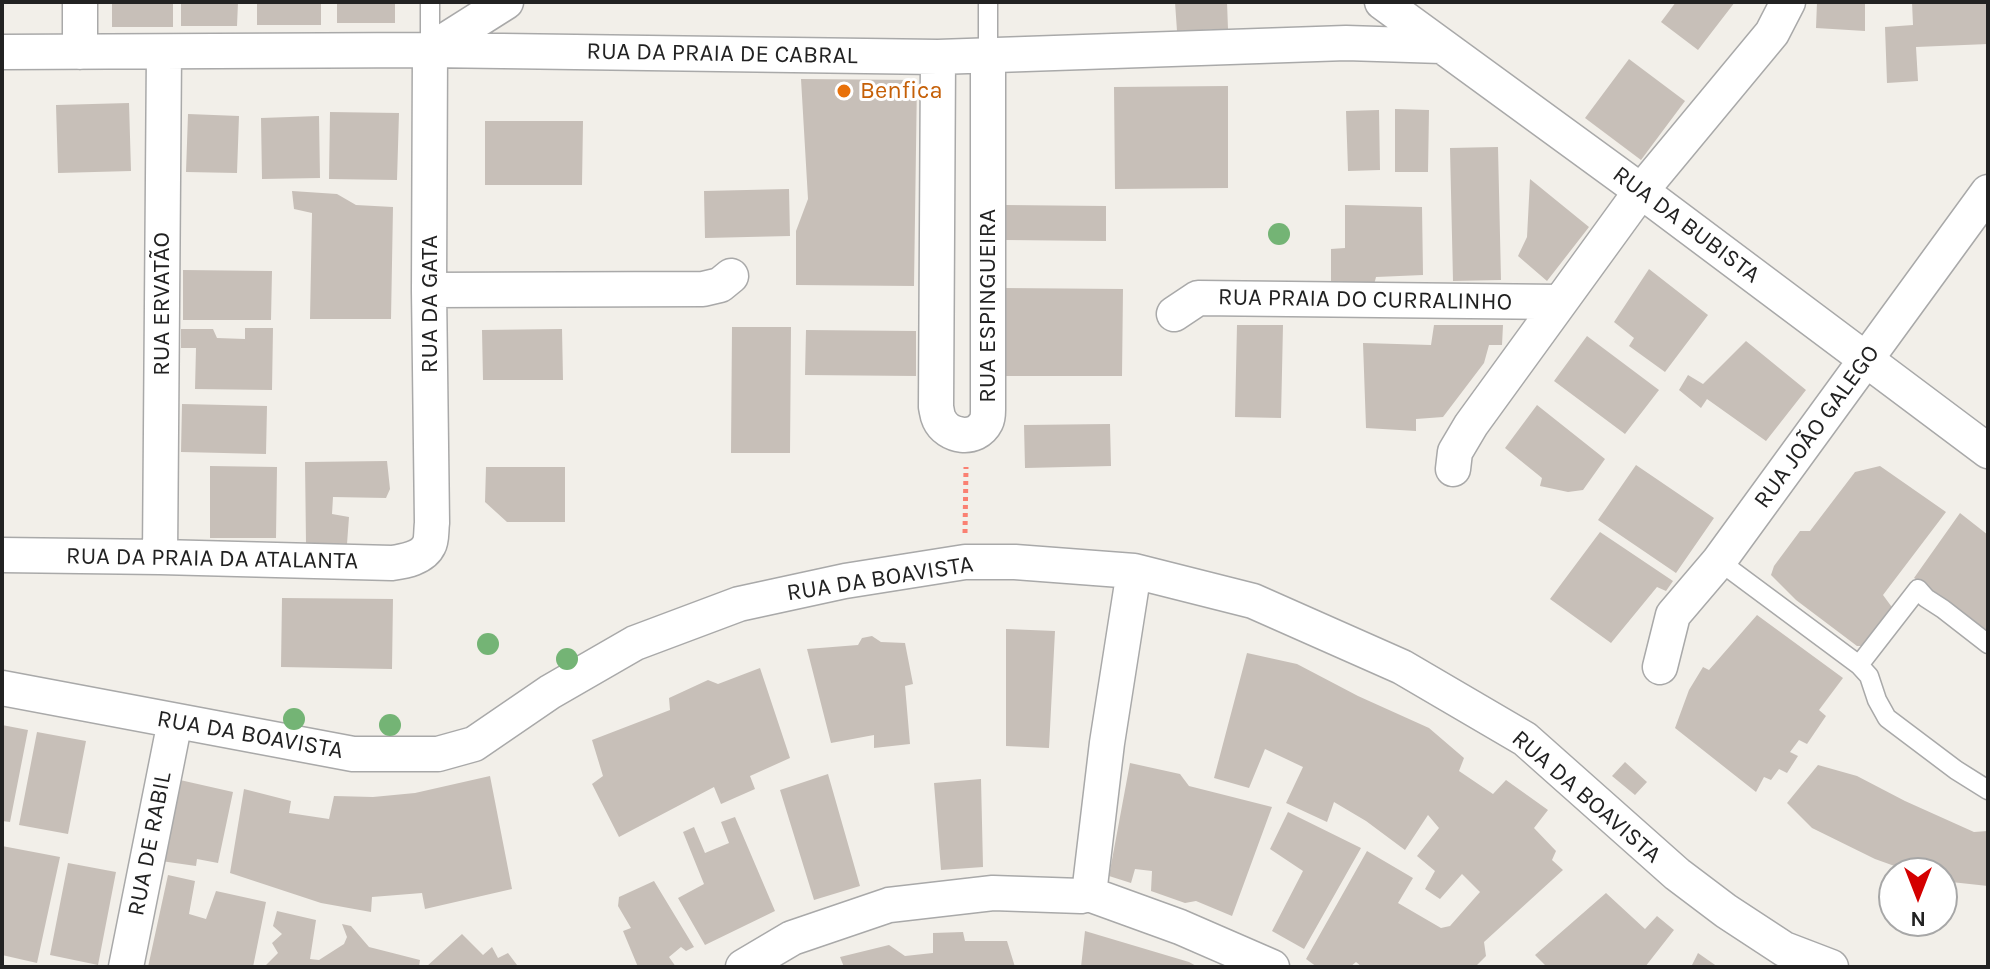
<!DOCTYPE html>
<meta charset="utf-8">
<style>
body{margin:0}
#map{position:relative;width:1990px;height:969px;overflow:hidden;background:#f2efe9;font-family:Karla,sans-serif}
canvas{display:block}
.frame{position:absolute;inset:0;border:4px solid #222;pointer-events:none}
.north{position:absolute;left:1878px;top:857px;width:80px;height:80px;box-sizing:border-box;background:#fff;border:2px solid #a7a7a7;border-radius:50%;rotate:180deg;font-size:22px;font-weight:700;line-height:32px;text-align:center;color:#222}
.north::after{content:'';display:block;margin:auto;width:28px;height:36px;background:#d40000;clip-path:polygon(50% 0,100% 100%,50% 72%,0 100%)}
</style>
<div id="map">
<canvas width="1990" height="969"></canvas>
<div class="frame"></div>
<div class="north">N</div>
</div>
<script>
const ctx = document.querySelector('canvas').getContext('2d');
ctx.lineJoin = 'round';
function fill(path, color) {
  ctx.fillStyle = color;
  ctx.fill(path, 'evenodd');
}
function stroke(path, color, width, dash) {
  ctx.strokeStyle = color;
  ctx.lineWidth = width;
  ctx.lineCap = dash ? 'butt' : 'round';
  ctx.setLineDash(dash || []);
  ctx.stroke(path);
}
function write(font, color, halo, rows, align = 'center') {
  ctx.font = font + ' Karla,sans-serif';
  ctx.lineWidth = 6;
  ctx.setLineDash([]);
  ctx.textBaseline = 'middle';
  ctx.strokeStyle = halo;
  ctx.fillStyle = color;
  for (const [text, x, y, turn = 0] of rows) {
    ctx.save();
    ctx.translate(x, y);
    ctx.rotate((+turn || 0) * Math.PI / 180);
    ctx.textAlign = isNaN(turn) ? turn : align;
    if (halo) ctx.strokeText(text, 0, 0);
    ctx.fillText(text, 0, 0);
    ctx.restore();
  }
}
fill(new Path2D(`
 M112,2h61v25h-61z
 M181,2h57l-1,24h-56z
 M257,2h64v23h-64z
 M337,2h58v21h-58z
 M1175,2h52l1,27 -51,2z
 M1676,2h59l-37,48 -37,-28z
 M1817,2h48v29l-49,-3z
 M1912,2h76v42l-72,3 2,34 -31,2 -2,-56 28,-2z
 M1629,59l56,42 -44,59 -56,-42z
 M801,79l116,1 -3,206 -118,-1v-54l12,-32z
 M1228,86v102l-113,1 -1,-102z
 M129,103l2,68 -73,2 -2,-68z
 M1395,109l34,1 -1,62h-33z
 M1379,110l1,60 -32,1 -2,-60z
 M330,112l69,1 -2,67 -68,-1z
 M188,114l51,2 -2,57 -51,-1z
 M319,116l1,62 -58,1 -1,-61z
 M485,121h98l-1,64h-97z
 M1498,147l3,133 -48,1 -3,-133z
 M1530,179l59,48 -42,54 -29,-25 9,-19z
 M789,189l1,47 -85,2 -1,-47z
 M292,191l45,3 19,11 37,2 -2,112h-81l2,-106 -18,-4z
 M1006,205l100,1v35l-100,-1z
 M1345,205l77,2 1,68 -47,2 -2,8 -43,-2v-34l14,-1z
 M1649,269l59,46 -43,57 -36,-26 5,-8 -20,-16z
 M183,270l89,1 -1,49h-88z
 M1003,288l120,1 -1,87h-120z
 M1237,325h46l-2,93 -46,-1z
 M1434,325h69l-1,20h-13l-5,18 -41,54 -27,2v12l-50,-3 -3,-85 68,2z
 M732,327h59l-1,126h-59z
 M245,328h28l-1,62 -77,-1 1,-41h-15v-19h32l4,9 28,1z
 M562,329l1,51h-80l-1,-50z
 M806,330l110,1v45l-111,-1z
 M1587,336l72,54 -34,44 -71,-53z
 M1746,341l60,49 -40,51 -59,-42 -6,9 -22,-18 9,-15 15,9z
 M182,404l85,2 -1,48 -85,-2z
 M1537,405l68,54 -22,31 -15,2 -28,-6 2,-8 -37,-30z
 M1110,424l1,42 -86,2 -1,-43z
 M387,461l3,28 -4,9 -53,-1 -1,17 17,3 -2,27 -41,-1 -1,-81z
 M1636,465l78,53 -38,55 -78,-53z
 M210,466l67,1 -1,71h-66z
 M1880,466l66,46 -63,83 11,15 -28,36h-9l-61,-46 -25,-25 3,-9 26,-35h10l45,-59z
 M486,467h79v55h-58l-22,-20z
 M1960,513l28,22v98l-74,-55z
 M1600,532l73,49 -7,10 -9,-4 -46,56 -61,-44z
 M282,598l111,1 -1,70 -111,-2z
 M1757,615l86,63 -24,32 7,6 -19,28 -8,-4 -9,12 8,4 -11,17 -8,-4 -8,11 -7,-3 -8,15 -81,-64 14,-38 14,-23 6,3z
 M1006,629l49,2 -6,117 -43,-2z
 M872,636l9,6 24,1 8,41 -8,2 5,58 -36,4v-13l-43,8 -24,-94 51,-4 4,-7z
 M1247,653l50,11 61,32 71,32 35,30 -5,13 34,23 13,-14 42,30 -14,18 22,23 -4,9 11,10 -79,72 2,14 -11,11h-113l-6,-5 -6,5 -18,-1 -15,1 -11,-8 61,-108 46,27 -15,25 43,25 9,-2 30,-34 -18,-18 -22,25 -15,-10 10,-18 -18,-15 22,-28 -11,-13 -23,35 -39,-29 -32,-19 -7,20 -41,-19 17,-36 -38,-18 -16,39 -35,-10z
 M760,668l30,90 -40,18 5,13 -34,15 -7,-17 -95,50 -27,-53 11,-8 -11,-36 78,-30 -1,-12 39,-18 10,4z
 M2,725l26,5 -18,92 -8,-1z
 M37,732l49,9 -18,93 -49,-9z
 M1625,762l22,20 -12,13 -23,-19z
 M1130,763l50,11 9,12 83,21 -40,109 -36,-15 -11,2 -34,-12 1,-20 -17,-2 -4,14 -22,-7z
 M1818,765l39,11 48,25 69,31 14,-1v55l-46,-5v-8h-28l-39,-14 -63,-31 -25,-25z
 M828,774l32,112 -46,14 -34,-110z
 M490,776l22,113 -87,20 -3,-16 -50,4 -1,15 -50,-9 -91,-30 14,-84 47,12 -2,12 40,6 5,-23 39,1 42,-4z
 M981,779l2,88 -42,3 -7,-87z
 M180,780l53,12 -15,71 -21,-4 -1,7 -35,-5z
 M1288,812l73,36 -57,101 -32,-18 31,-60 -33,-22z
 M735,817l40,94 -70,34 -27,-47 26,-14 -21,-52 11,-5 11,26 24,-10 -8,-21z
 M2,846l58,11 -23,106 -35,-8z
 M68,863l48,9 -18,93 -48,-10z
 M168,875l27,6 -6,33 17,5 10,-28 50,11 -13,65h-105z
 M654,881l40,66 -8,4 -5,-4 -12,10 7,10h-38l-15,-36 8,-3 -13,-22 1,-9z
 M1606,893l39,36 12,-13 17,14 -29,37h-98l-12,-12z
 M277,911l39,9 -6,39 9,1 25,-16 3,-7 -5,-13 9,2 18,21 51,13 -1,7h-155l14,-14 -6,-10 10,-9 -9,-8z
 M1085,931l104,31 9,5h-117z
 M963,932l2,9h42l8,26h-171l-4,-10 49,-12 16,11 28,-3v-20z
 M462,934l21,21 9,-8 6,11 10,-5 9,12 -2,2h-89z
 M1698,953l20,14h-27z`), '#c7bfb8');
const service = new Path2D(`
 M430,2v48
 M988,2v55
 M1719,561l140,104 10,11 8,24 10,18 69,52 32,20
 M1859,665l59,-76 8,9 17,11 45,35`);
const minor = new Path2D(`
 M1382,2l259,189 347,260
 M2,52l428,-2 508,7 408,-14 96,3
 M80,52v-50
 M938,57l-2,350c1,4 1,8 3,12 8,18 37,23 47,3 2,-4 2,-8 2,-12v-353
 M429,290l274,-1 17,-4 11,-9
 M1174,314l24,-16 362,4
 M1453,469l2,-17 16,-27 170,-234 131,-158 16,-31
 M2,555l158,2 232,6c13,-2 31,-5 37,-18 3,-5 2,-16 3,-22l-3,-233 1,-240 76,-48
 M160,557l4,-505
 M1660,667l13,-52 46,-54 269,-369
 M2,688l351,66h85l36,-10 76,-52 85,-49 104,-39 106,-23 120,-19h50l119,9 119,30 149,66 123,72 152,135 49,37 58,38 47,18
 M1089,894l18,-151 27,-172
 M126,967l49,-246
 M743,967l49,-29 97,-33 104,-12 88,3 8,-2 91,33 92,40`);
stroke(service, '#a9a9a9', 21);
stroke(minor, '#a9a9a9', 37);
stroke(new Path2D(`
 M965,533l1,-66`), '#fa8072', 5, [4, 4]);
stroke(service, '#fff', 18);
stroke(minor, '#fff', 34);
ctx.fillStyle = '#74b475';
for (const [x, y] of [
 [1279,234],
 [488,644],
 [567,659],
 [294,719],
 [390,725]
]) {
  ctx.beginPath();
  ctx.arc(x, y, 11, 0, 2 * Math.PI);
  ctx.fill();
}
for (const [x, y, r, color] of [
 [844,91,8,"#e8710a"]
]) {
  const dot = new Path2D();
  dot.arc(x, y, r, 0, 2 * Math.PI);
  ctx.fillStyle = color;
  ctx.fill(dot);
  stroke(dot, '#fff', 3);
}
write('24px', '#222', '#fff', [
 ["RUA DA PRAIA DE CABRAL",722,54,1],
 ["RUA DA BUBISTA",1686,225,37],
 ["RUA PRAIA DO CURRALINHO",1365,300,1],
 ["RUA ERVATÃO",162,304,-90],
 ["RUA DA GATA",430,304,-90],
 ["RUA ESPINGUEIRA",988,306,-90],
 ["RUA JOÃO GALEGO",1817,427,-54],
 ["RUA DA PRAIA DA ATALANTA",212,559,1],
 ["RUA DA BOAVISTA",880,579,-9],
 ["RUA DA BOAVISTA",250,735,10],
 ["RUA DA BOAVISTA",1586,797,41],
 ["RUA DE RABIL",150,844,-79]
]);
write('24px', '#c56008', '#fff', [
 ["Benfica",860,91]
], 'left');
</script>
